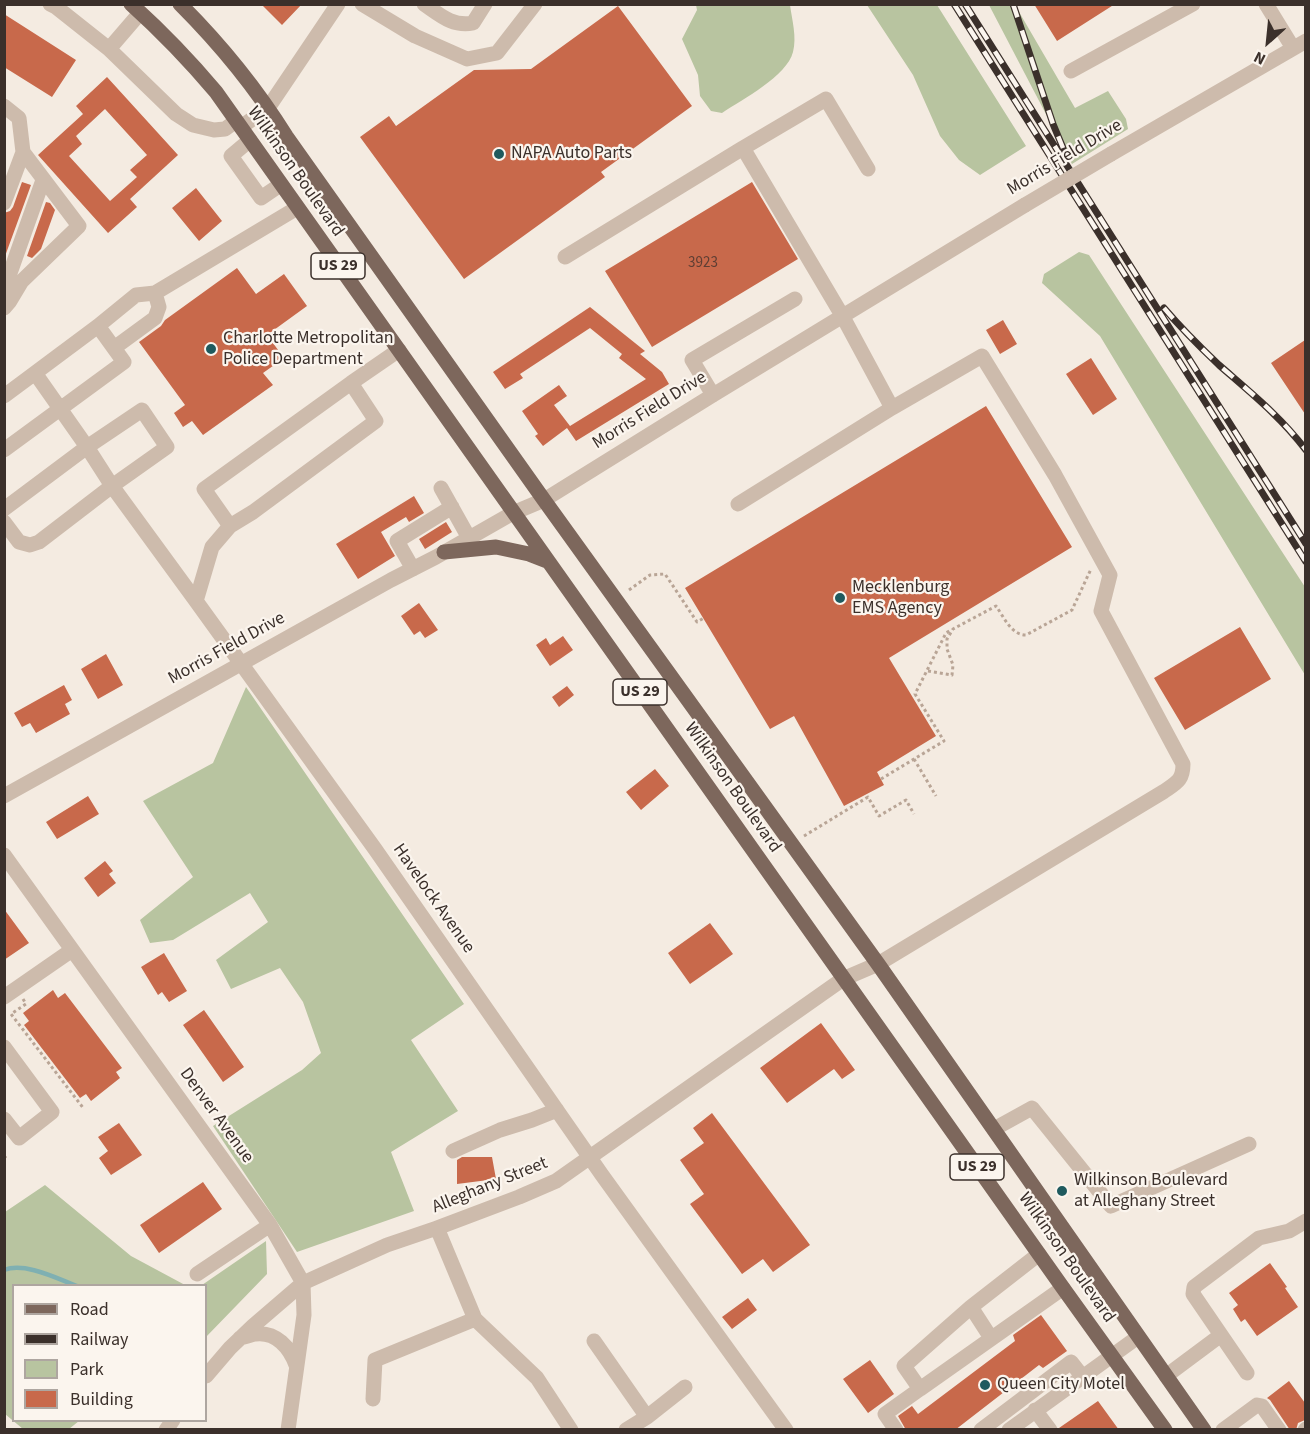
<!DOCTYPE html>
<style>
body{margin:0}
#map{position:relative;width:1310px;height:1434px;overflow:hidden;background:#f4ebe1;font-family:"Source Sans 3",sans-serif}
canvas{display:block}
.frame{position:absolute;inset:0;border:6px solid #3b302b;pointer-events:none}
.legend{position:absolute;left:12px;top:1284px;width:195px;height:138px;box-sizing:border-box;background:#fbf5ee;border:2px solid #aea6a0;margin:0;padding:8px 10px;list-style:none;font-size:18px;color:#3b302b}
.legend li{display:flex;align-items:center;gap:12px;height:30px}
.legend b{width:30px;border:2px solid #aea6a0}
.north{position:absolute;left:1238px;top:12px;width:60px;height:60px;-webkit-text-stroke:4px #fbf5ee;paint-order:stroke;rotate:207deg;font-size:16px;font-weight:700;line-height:24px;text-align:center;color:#3b302b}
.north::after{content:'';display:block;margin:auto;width:21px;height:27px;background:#3b302b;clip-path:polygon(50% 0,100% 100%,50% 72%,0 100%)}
</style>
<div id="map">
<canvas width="1310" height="1434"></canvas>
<div class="frame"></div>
<ul class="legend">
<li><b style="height:8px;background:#7d675c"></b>Road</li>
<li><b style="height:8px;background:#3b302b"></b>Railway</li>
<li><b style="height:16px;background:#b8c4a0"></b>Park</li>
<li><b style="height:16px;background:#c8694b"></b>Building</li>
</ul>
<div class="north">N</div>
</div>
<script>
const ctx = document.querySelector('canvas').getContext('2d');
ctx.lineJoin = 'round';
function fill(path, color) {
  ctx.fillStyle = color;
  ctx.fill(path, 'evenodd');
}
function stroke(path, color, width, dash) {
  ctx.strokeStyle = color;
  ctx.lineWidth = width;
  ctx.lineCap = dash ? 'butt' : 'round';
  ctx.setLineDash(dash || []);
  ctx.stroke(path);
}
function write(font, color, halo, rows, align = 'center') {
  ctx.font = font + ' "Source Sans 3",sans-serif';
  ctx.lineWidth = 4.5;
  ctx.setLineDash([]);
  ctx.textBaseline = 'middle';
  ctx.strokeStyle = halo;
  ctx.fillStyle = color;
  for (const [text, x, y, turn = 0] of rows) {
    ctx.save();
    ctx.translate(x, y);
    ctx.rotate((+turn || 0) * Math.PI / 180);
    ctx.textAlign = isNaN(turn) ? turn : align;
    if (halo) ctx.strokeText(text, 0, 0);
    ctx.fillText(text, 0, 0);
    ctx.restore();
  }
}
fill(new Path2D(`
 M696,5h94c2,15 7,32 3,47 -6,24 -50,47 -71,61l-11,-2 -11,-15 -2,-21 -16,-36 15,-29z
 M867,5h70l89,141 -46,29 -21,-15 -19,-24 -27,-61z
 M989,5h26l60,103 33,-17 18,28 2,10 -56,35z
 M1079,252l10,3 216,332v88l-205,-339 -58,-53 2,-9z
 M246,687l218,317 -53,36 47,71 -67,41 23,59 -117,41 -84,-126 89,-56 19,-17 -18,-51 -23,-34 -49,21 -15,-29 52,-38 -18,-29 -77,47 -23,3 -10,-23 53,-43 -50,-76 70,-38z
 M45,1185l86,71 54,29 -171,1v134l65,1 -10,8h-46l-18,-15v-202z
 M266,1241l1,33 -61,63v-51l-4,-1z`), '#b8c4a0');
stroke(new Path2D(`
 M4,1270c21,-8 52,8 73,16`), '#7fb0b2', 4.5);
fill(new Path2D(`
 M261,4h41l-20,21z
 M1034,4h81l-58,37z
 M618,6l74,100 -91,66 4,5 -141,102 -104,-142 29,-21 7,10 78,-56 57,-1z
 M4,14l72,46 -24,37 -48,-30z
 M107,77l71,78 -48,44 7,8 -29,26 -70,-78 45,-41 -7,-8zM105,109l42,46 -17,15 7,7 -27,24 -41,-45 13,-12 -6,-8z
 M22,182l9,3 -27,74v-46l6,-2 3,-4z
 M752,182l46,77 -146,88 -47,-76z
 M196,188l26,33 -23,20 -27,-33z
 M46,202l4,1 5,7 -14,39 -9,9 -5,-2z
 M237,268l19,26 28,-20 23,32 -40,29 17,23 -21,15 10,12 -70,50 -11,-14 -9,6 -9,-14 11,-8 -46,-63 22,-16 4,-6z
 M590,307l55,44 -5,3 22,18 7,12 -93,57 -9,-13 -24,18 -8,-10 3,-2 -16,-23 37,-26 8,11 -13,9 16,21 76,-47 -27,-21 3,-4 -32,-26 -70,46 3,4 -18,11 -12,-17z
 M1003,320l14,24 -17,10 -14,-24z
 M1305,340v74l-34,-51z
 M1091,358l26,41 -24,16 -27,-41z
 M986,406l86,141 -183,111 47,78 -59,36 7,13 -40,21 -50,-90 -24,13 -85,-141z
 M414,496l10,17 -15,9 -3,-5 -25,15 14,24 -37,23 -22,-35z
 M446,522l6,10 -27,17 -6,-10z
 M419,603l19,27 -13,8 -5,-7 -6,4 -13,-19z
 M1240,627l31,52 -86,51 -31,-52z
 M563,636l10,14 -23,16 -14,-21 10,-7 4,7z
 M106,654l17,31 -25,14 -17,-30z
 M64,685l8,15 -7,4 5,10 -34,19 -6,-10 -8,4 -8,-14z
 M567,686l7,9 -15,12 -7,-10z
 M655,769l14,17 -28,24 -15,-18z
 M88,796l11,18 -42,25 -11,-17z
 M105,861l8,10 -4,3 7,9 -18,14 -14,-19z
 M4,909l25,34 -25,17z
 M710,923l23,31 -43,30 -22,-31z
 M164,953l23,38 -18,11 -7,-10 -4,3 -17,-28z
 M53,990l5,8 7,-5 57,75 -6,4 4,6 -29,23 -5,-7 -6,4 -56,-73 5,-4 -6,-8z
 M204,1010l40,57 -21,15 -40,-57z
 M821,1023l34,47 -13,9 -8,-10 -47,34 -27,-35z
 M712,1113l98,132 -37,27 -10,-13 -21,15 -52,-70 14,-10 -24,-34 24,-17 -11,-15z
 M119,1123l23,32 -31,20 -12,-17 9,-7 -10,-14z
 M462,1157h30l4,22 -39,5v-24z
 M203,1182l19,27 -63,44 -19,-28z
 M1270,1263l17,24 -2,1 13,19 -41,29 -12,-17 -4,3 -8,-13 5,-4 -9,-12z
 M748,1298l9,12 -25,19 -10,-12z
 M1041,1315l26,36 -24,17 -4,-3 -84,65h-49l-8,-14 14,-10 6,8 97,-73 -2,-6z
 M870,1360l24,34 -26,19 -25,-34z
 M1289,1381l16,22v17l-7,3 -2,7h-6l-20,-30 -3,-2z
 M1098,1401l21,29h-59l-1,-2z`), '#c8694b');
stroke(new Path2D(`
 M629,590l21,-15 15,-1 32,48 7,-4
 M928,671l24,4 1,-10 -6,-16v-10l6,-10 43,-23c8,11 15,29 30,29l46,-25 19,-41
 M914,759l22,37
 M881,779l63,-38 -29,-47 31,-61 5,-3
 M804,836l64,-39 11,19 27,-16 8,14
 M23,999l3,5 -15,10 73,95
 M4,1156l4,4`), '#b9a596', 3, [3, 3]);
stroke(new Path2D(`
 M50,4l6,3 53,42
 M362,4l53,32 52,23 30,-6 38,-49
 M424,4c16,11 29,23 49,19l12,-19
 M1266,4l27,44
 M140,13l-31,36 67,65 17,11 21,5 11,-1 11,-8
 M1071,71l122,-67
 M4,106l15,12 4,34 56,74 -57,55 -12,20 -6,7
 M241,127l27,-19 70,-104
 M250,140l-19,16 30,42 19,-13
 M743,148l83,-49 42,70
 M1111,154l195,-113
 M4,203l19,-51
 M565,257l178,-109 100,169 49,91
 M4,290l39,-110
 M155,293l142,-85
 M98,326l38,-31 19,-2 4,14 -4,11 -41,30
 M351,383l48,-33
 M713,395l-21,-35 103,-61
 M4,396l31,-23 52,74 25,39 84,115
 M4,450l120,-88 -26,-36 -63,47
 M441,488l28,50
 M4,509l83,-62 55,-37 25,37 -55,39 -73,56 -9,3 -11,-3 -15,-20
 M230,526l23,-14 123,-91 -25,-38 -147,106 26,37 -18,21 -16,54 179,248 227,326 184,255
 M413,569l-16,-28 55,-34
 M4,796l387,-216 45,-23 77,-44 31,-13 169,-105 312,-190
 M4,855l266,370 33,58 1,32 -16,115
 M4,997l68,-47
 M4,1047l48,65 -33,26 -15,-19
 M994,1129l38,-21 79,98 138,-62
 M453,1151l47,-21 32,-10 25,-10
 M437,1228l38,91 62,59 34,52
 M197,1274l73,-49
 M971,1307l20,31
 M240,1338c5,-1 10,-3 15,-4 21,-3 35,14 41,31
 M594,1341l53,76
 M1247,1373l-54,-79 1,-7 65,-49 30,-7 17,-10
 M206,1376l24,-28 23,-22 50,-43 84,-38 50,-17 82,-31 37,-16 287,-202 35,-15 285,-172c13,-9 20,-11 20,-28l-82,-153 9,-36 -55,-100 -73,-119 -90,52 -154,96
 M1166,1376l55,-41
 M920,1389l143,-101
 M373,1399l2,-39 100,-41
 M1035,1410l15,20
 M166,1430l7,-10
 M626,1430l21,-13 38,-30
 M896,1430l-11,-16 35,-25 -16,-23 67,-59 68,-53
 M981,1430l90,-68 11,14
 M1009,1430l129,-93
 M1223,1430l34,-25 5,1 17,24
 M1305,1430l1,-1`), '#cdbbac', 15);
stroke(new Path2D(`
 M131,4c31,28 58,56 85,88l847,1196 102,142
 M180,4c41,41 76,84 106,132l258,364 334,464 326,466
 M444,552l52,-5 33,7 18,7`), '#7d675c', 15);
const rail = new Path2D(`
 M954,4l352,558
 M965,4l341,540
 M1013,4l40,120 10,24
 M1164,308c17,20 36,39 55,57 32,28 61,51 87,85`);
stroke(rail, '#3b302b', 7);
stroke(rail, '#fbf5ee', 4.5, [14]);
stroke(new Path2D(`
 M1025,205l86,-51`), '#cdbbac', 15);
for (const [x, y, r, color] of [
 [499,154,6,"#1f5a5e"],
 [211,349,6,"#1f5a5e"],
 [840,598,6,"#1f5a5e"],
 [1062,1191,6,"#1f5a5e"],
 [985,1385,6,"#1f5a5e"]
]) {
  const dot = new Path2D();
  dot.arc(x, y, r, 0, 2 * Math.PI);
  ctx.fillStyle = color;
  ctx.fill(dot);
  stroke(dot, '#fbf5ee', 2);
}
write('15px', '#5e3e33', null, [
 ["3923",703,264]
]);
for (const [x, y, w] of [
 [338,266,54],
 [640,692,54],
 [977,1167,54]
]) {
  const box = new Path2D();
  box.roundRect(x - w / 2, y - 13, w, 26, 4.5);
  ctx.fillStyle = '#fbf5ee';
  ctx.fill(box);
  stroke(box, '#3b302b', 1.5);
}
write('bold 16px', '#3b302b', null, [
 ["US 29",338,266],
 ["US 29",640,692],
 ["US 29",977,1167]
]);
write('18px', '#3b302b', '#fbf5ee', [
 ["NAPA Auto Parts",511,154],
 ["Charlotte Metropolitan",223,339],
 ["Police Department",223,360],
 ["Mecklenburg",852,588],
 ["EMS Agency",852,609],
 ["Wilkinson Boulevard",1074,1181],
 ["at Alleghany Street",1074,1202],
 ["Queen City Motel",997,1385]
], 'left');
write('18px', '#3b302b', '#fbf5ee', [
 ["Morris Field Drive",1065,158,-31],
 ["Wilkinson Boulevard",295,172,55],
 ["Morris Field Drive",650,411,-32],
 ["Morris Field Drive",227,649,-29],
 ["Wilkinson Boulevard",732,788,55],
 ["Havelock Avenue",433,899,55],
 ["Denver Avenue",216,1116,54],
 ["Alleghany Street",490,1186,-22],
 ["Wilkinson Boulevard",1066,1258,55]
]);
</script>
